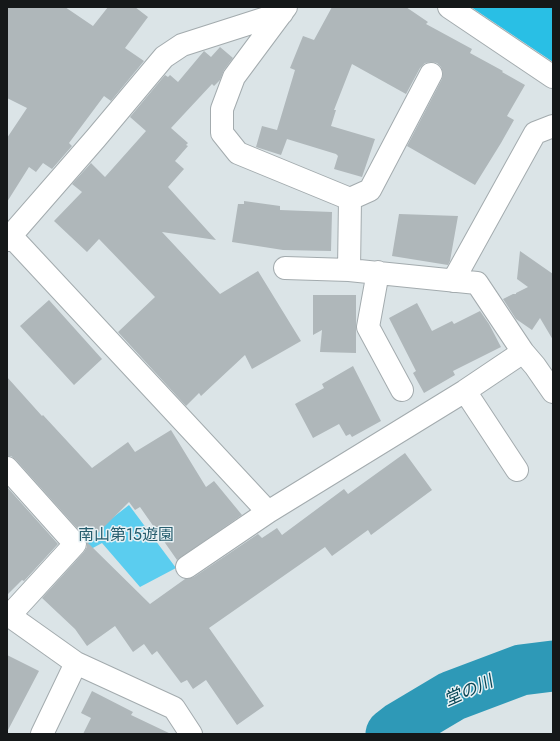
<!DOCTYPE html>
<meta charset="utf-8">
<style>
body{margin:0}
#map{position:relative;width:560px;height:741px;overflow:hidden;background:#dbe4e7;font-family:Jost,sans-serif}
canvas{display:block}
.frame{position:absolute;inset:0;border:8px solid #151819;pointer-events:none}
</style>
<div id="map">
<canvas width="560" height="741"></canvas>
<div class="frame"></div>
</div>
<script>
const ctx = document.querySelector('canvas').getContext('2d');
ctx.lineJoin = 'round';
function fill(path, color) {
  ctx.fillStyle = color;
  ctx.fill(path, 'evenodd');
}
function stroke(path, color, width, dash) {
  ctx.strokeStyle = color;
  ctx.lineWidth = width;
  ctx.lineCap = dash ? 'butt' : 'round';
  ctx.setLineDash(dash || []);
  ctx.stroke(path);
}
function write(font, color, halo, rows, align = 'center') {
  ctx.font = font + ' Jost,"Noto Sans JP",sans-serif';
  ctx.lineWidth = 3;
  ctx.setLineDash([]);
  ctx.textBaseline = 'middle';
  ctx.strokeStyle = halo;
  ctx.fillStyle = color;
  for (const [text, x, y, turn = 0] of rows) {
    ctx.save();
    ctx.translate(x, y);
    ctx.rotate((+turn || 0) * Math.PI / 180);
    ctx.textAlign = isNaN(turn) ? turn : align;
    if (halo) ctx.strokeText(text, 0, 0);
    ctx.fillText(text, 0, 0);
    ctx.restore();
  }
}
fill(new Path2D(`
 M129,505l47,63 -36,19 -38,-44 -11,6 -8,-10 19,-13z`), '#5bcdef');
fill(new Path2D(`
 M471,7h82v55z`), '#29bfe5');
stroke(new Path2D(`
 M391,734l9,-7 52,-31 69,-26 32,-4`), '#2e99b7', 51);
fill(new Path2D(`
 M7,7h58l28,19 15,-19h27l13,10 -23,31 19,13 -33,40 -7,-5 -35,47 3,3 -20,23 -9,-6 -7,9 -7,-5 -22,35v-64l20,-30 -20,-10z
 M332,7h74l22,15 -2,2 46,25 -2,4 33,18 -1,1 23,13 -18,31 7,4 -13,23 -26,42 -68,-39 35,-67 1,-6 -2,-6 -4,-4 -6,-1 -6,1 -5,5 -14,26 -54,-30 -18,46h2l-5,16 44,13 -13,38 -28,-8 4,-13 -2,-2 -49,-15 -6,16 -25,-8 6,-21 15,4 18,-60 -5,-2 13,-32 11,4z
 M220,47l13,11 -9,12 -4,10 -6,6 -2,-2 -41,44 17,15 -2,2 2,1 -13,15 9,8 -16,18 48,53 -54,-8 58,62 38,-23 43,70 -49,28 -7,-14 -44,41 -2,-3 -13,13 -68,-74 37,-35 -56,-58 -12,13 -33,-31 28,-29 -10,-8 19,-21 14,14 41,-46 -16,-14 35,-42 3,2 2,-2 8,7 26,-31 7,6z
 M244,201l36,5v4l52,2 -1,39 -48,-1 -51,-8 6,-38h6z
 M399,214l59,2 -8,45 -2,4 -56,-9z
 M520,251l33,23v66l-13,-22 -8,12 -16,-11 -13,-20 10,-5h3v-1l12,-6 -11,-8z
 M313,295h43v58l-36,-1 2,-22 -9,5z
 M49,300l53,59 -28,26 -54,-59z
 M417,303l15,28 20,-10 2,3 26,-13 9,13 12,23 -48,24 2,4 -31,18 -11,-20 3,-2 -27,-53z
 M353,366l28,55 -29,16 -2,-3 -4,2 -7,-12 -26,14 -18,-34 29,-16 -2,-4z
 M7,377l35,39 1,-1 49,53 36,-26 7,10 36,-22 35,57 8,-6 28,34 -65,45 -37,-53 -5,3 -6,-8 -41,41 62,61 35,-25 9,-2 64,-43 4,4 15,-10 5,7 62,-46 4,5 57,-41 27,37 -61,45 -3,-5 -36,26 -7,-9 -116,81 55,78 -27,19 -31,-45 -13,9 -6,-9 -6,3 -24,-32 -5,4 -8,-11 -11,8 -18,-26 -28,20 -12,-17 -33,-31 42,-46 3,-5v-6l-3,-5 -68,-76 -5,-4h-4z
 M7,487l51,57 -34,37 -2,-1 -15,15z
 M7,655l32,16 -32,61z
 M92,691l41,21 -2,3 40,19h-88l8,-16 -10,-5z`), '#afb7ba');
const minor = new Path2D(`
 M449,7l104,70
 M350,199l20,-9 61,-116
 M11,236l257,276
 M7,240l89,-102 68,-81 18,-12 100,-32
 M285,268l64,2
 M378,272l-10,55 34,63
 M453,281l82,-148 18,-7
 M523,352l12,14 18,26
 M465,391l52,79
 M7,468l68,76 -66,72
 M187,567l81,-55 197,-121 58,-39 -46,-69 -128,-13 1,-71 -112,-46 -16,-20v-24l12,-32 52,-70
 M7,614l69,49 98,45 17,26
 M42,734l34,-71`);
stroke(minor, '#a3abae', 24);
stroke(minor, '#fff', 22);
write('16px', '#265d6e', '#e8f1f4', [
 ["南山第15遊園",126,536]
]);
write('italic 17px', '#084656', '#e8f1f4', [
 ["堂の川",469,692,-24]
]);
</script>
